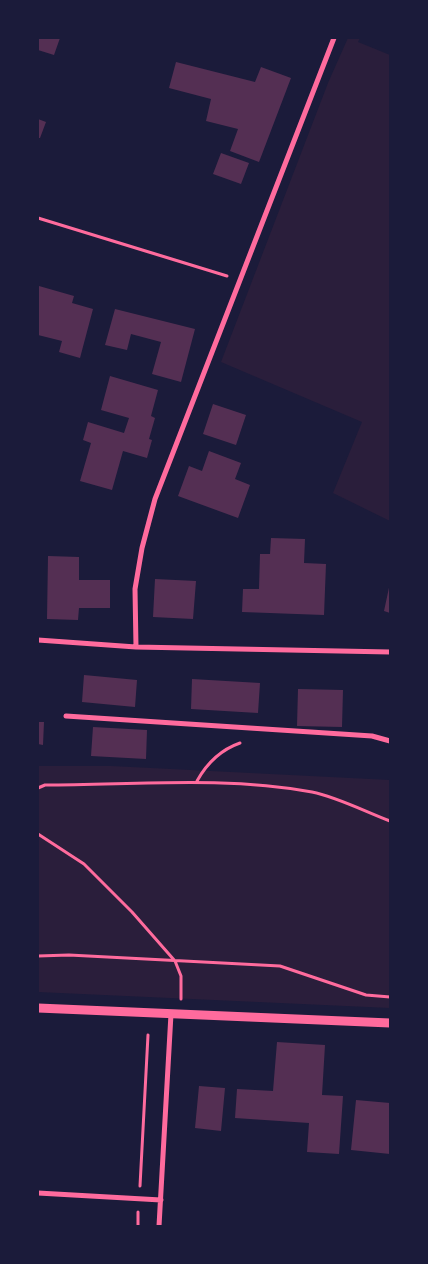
<!DOCTYPE html>
<style>
body{margin:0}
#map{position:relative;width:428px;height:1264px;overflow:hidden;background:#1b1b3a;font-family:"Fira Sans Condensed",sans-serif}
canvas{display:block}
.frame{position:absolute;inset:0;border:39px solid #1b1b3a;pointer-events:none}
</style>
<div id="map">
<canvas width="428" height="1264"></canvas>
<div class="frame"></div>
</div>
<script>
const ctx = document.querySelector('canvas').getContext('2d');
ctx.lineJoin = 'round';
function fill(path, color) {
  ctx.fillStyle = color;
  ctx.fill(path, 'evenodd');
}
function stroke(path, color, width, dash) {
  ctx.strokeStyle = color;
  ctx.lineWidth = width;
  ctx.lineCap = dash ? 'butt' : 'round';
  ctx.setLineDash(dash || []);
  ctx.stroke(path);
}
fill(new Path2D(`
 M348,38h12l-2,4 32,13v466l-57,-28 29,-71 -141,-60 107,-279z
 M38,766h73l279,14v228l-352,-16z`), '#2a1e3b');
fill(new Path2D(`
 M38,38h22l-6,17 -16,-5z
 M176,62l79,20 6,-15 30,11 -32,84 -29,-11 8,-22 -32,-8 5,-22 -42,-11z
 M38,119l8,3 -6,16h-2z
 M221,153l28,10 -8,21 -28,-10z
 M39,286l35,10 -2,7 21,6 -13,49 -21,-6 3,-11 -24,-6z
 M115,309l80,20 -14,53 -29,-8 9,-32 -30,-8 -4,16 -22,-5z
 M110,376l48,14 -7,26 4,2 -6,21 3,1 -5,18 -24,-7 -11,39 -32,-9 11,-38 -8,-3 5,-18 36,11 5,-15 -28,-8z
 M213,404l33,11 -10,30 -33,-11z
 M209,451l32,12 -6,16 15,6 -12,33 -60,-22 11,-30 13,5z
 M271,538l34,1 -1,24 22,1 -2,51 -82,-3 1,-23h16l1,-35h10z
 M48,556l31,1v23h31v28h-31l-1,12 -31,-1z
 M155,579l41,2 -3,38 -40,-2z
 M390,583v30l-6,-2z
 M84,675l53,5 -2,27 -53,-5z
 M192,679l68,4 -2,30 -67,-4z
 M298,689l45,1 -1,37 -45,-1z
 M38,722h6l-1,23 -5,-1z
 M93,727l54,3 -1,29 -55,-3z
 M277,1042l48,3 -3,50 21,1 -4,58 -32,-2 2,-29 -74,-5 2,-29 36,2z
 M199,1086l26,2 -4,43 -26,-3z
 M356,1100l34,3v51l-39,-4z`), '#542f53');
stroke(new Path2D(`
 M38,218l189,58
 M197,781c10,-18 23,-31 43,-38
 M38,788l7,-3c89,0 179,-9 267,7 25,5 54,20 78,29
 M38,834l46,30 48,48 43,49 6,15v23
 M38,956l31,-1 211,11 86,29 24,2
 M140,1186l8,-151
 M138,1226v-14`), '#ff6b9d', 3);
stroke(new Path2D(`
 M38,640l98,7 254,5
 M136,647l-1,-58 7,-41 13,-49 179,-461
 M66,716l306,20 18,5
 M38,1193l123,7
 M159,1226l12,-212`), '#ff6b9d', 5);
stroke(new Path2D(`
 M38,1008l352,15`), '#ff6b9d', 9);
</script>
